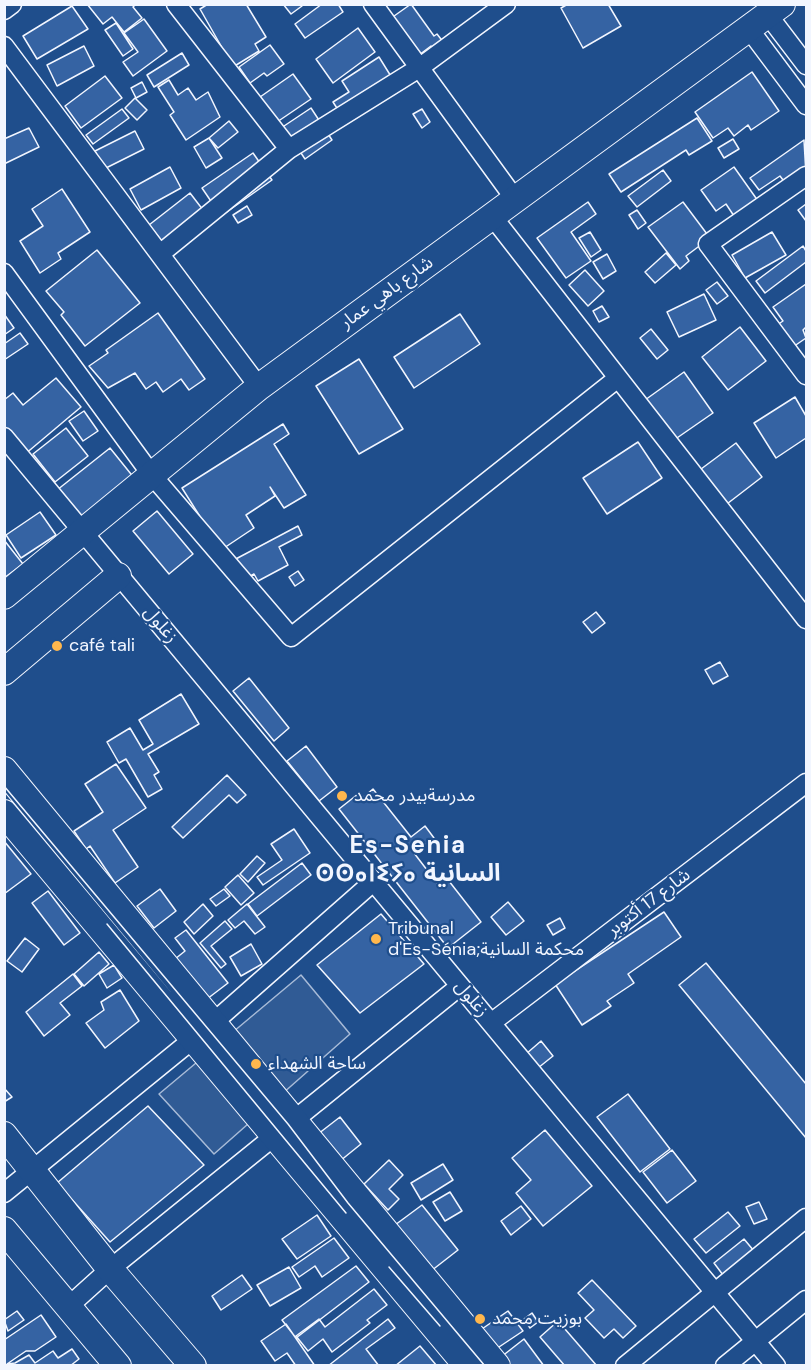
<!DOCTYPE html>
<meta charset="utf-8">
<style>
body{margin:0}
#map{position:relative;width:811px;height:1370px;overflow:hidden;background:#1f4e8c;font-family:"DM Sans",sans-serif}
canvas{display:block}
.frame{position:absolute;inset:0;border:6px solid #f2f6ff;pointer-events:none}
</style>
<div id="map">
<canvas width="811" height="1370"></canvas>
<div class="frame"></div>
</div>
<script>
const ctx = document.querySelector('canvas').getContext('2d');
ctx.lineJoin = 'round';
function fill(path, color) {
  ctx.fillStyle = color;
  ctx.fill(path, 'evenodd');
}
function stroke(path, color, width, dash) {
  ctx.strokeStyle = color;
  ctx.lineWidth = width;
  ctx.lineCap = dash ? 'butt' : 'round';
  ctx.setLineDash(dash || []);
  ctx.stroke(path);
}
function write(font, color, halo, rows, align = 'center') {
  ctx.font = font + ' "DM Sans","Noto Sans Arabic","Noto Sans Tifinagh",sans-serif';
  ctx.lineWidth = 4.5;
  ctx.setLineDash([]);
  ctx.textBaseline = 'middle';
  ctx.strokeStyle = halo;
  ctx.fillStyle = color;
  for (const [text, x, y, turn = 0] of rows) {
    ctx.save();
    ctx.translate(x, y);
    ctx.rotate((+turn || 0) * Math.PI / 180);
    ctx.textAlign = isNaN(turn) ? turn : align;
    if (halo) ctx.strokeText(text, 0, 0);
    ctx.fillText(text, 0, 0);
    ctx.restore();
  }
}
const parking = new Path2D(`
 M301,975l49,59 -136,120 -55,-60z`);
fill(parking, '#305b95');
stroke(parking, '#a8bbd7', 1.5);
const building = new Path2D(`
 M87,4h49l-3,3 9,11 -18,14 -12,-15 -9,7z
 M208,4h38l20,33 -11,7 4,7 -26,16 -33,-58z
 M283,4h18l1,2 -11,8z
 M322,4h16l5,8 -38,26 -10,-14z
 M411,4l23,32 3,-2 11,14 -11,5 -6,-7 -16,12 -28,-37z
 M568,4h40l13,22 -38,22 -22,-40z
 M72,6l16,23 -51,30 -14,-23z
 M144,19l23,32 -34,25 -10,-14 15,-10 -14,-19z
 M116,23l17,26 -10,7 -18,-26z
 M358,28l17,24 -42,31 -17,-24z
 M270,45l14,19 -17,12 -3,-3 -14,10 -11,-16z
 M84,46l10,20 -37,20 -10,-21z
 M182,53l7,12 -35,22 -7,-12z
 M379,57l18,29 -53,33 -11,-17 16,-10 -7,-11z
 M752,72l27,39 -28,19 -3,-5 -14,11 -6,-8 -15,10 -18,-26z
 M293,74l18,25 -34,23 -17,-25z
 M105,76l17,22 -41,30 -16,-22z
 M169,80l9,15 10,-7 8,12 12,-8 12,25 -34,23 -16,-25 4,-3 -16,-25z
 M142,82l5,10 -11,6 -5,-10z
 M135,98l12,12 -10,10 -12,-12z
 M311,108l21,32 -27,19 -12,-18 -15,-11z
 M122,109l7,9 -36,26 -7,-9z
 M422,109l8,13 -8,6 -9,-14z
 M697,118l15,23 -23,14 -3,-5 -65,42 -12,-18z
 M229,121l9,11 -20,16 -9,-10z
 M29,128l10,19 -35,17v-25z
 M135,131l9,18 -40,20 -9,-18z
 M209,138l13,20 -16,10 -12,-21z
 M733,139l6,10 -15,9 -6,-10z
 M804,140l2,35 -17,13 -9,-12 -21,14 -9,-12z
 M253,153l19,27 -51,36 -19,-28z
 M170,167l11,21 -40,22 -11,-21z
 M734,167l29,41 -29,8 -8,-12 -10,7 -15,-21z
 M663,170l8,11 -34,26 -9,-11z
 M62,189l28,43 -32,21 3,6 -21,14 -20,-32 23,-15 -11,-17z
 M190,193l20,26 -41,31 -20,-25z
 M588,202l8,12 -25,18 20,29 -25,17 -29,-40z
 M683,202l27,36 -24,18 3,5 -9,8 -32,-42z
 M806,204v17l-8,-11z
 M247,206l5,9 -14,8 -5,-8z
 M637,210l9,13 -8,6 -9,-14z
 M590,232l11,18 -10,7 -12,-19z
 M772,232l14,23 -41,23 -13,-23z
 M803,246l3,5v11l-41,31 -9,-12z
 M97,250l43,53 -55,43 -24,-31 3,-3 -18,-21z
 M666,253l10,12 -21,18 -10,-11z
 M607,254l9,17 -13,8 -10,-17z
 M585,270l19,21 -16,15 -19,-21z
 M717,282l11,14 -11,8 -11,-14z
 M806,284v43l-3,3 3,8 -16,11 -16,-22 9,-6 -10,-14z
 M704,294l12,26 -37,17 -12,-25z
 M602,306l7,11 -10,5 -6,-11z
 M158,313l47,66 -16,11 -8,-11 -18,13 -7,-10 -10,7 -11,-16 -27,15 -19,-22 19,-13 -2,-3z
 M4,314l10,14 -10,7z
 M460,314l20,30 -66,44 -20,-31z
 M740,327l26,34 -38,29 -26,-33z
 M651,329l17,21 -11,9 -17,-21z
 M20,333l8,11 -24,16v-16z
 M359,359l44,70 -44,25 -43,-68z
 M684,372l29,41 -39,27 -29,-40z
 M56,378l25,29 -57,48 -20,-23v-32l9,-7 10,12z
 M795,397l11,19v22l-30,20 -22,-35z
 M84,411l14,20 -15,10 -14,-20z
 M283,424l6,10 -15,10 32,51 -22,13 -14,-21 5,9 -29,19 8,13 -33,22 -39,-62z
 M66,428l22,28 -33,26 -22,-28z
 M638,442l24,36 -55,36 -24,-36z
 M736,443l26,34 -39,30 -26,-35z
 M110,448l29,36 -57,46 -30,-36z
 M157,511l36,43 -24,20 -36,-43z
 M40,512l16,23 -35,23 -15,-23z
 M298,526l4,9 -23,12 9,18 -30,16 -4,-7 -11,6 -11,-19z
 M4,540l19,24 -19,14z
 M298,571l6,9 -9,6 -6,-9z
 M596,612l9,11 -13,10 -9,-11z
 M720,662l8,14 -15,8 -8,-14z
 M249,678l40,50 -15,13 -41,-50z
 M181,694l18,30 -51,30 11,18 -5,3 8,14 -14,8 -22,-38 -7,4 -12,-21 23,-14 13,22 10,-6 -14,-24z
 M306,746l31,41 -18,14 -32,-40z
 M116,764l30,44 -33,22 25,37 -23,16 -25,-37 -4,3 -12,-18 29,-19 -18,-28z
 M227,775l19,20 -9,8 -8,-8 -46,43 -11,-11z
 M373,789l38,48 14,-11 9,12 -20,15 23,30 8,-7 36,46 -33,26 -109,-139 19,-15 3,5z
 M294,829l16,24 -47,32 -6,-8 25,-17 -11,-16z
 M4,841l27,33 -27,20z
 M257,856l8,7 -17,19 -8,-8z
 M302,863l9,12 -54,41 -9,-12z
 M238,875l16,18 -13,12 -16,-18z
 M160,889l16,22 -22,17 -17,-22z
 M224,889l6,7 -14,10 -6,-7z
 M48,891l32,42 -16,12 -32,-42z
 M508,902l16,19 -18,14 -15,-18z
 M203,904l10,12 -19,18 -10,-12z
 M247,904l18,23 -10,7 -11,-13 -9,7 -7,-8z
 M664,912l17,25 -53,37 6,9 -27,18 4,5 -29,19 -27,-41z
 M381,914l43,50 -64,49 -43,-48z
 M560,918l5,10 -12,7 -6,-10z
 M225,921l7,8 -21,17 15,18 -5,4 -21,-25z
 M186,930l42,53 -21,16 -32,-40 10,-8 -10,-13z
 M25,938l14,11 -17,23 -15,-11z
 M251,944l11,20 -21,12 -11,-19z
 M99,952l10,12 -25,22 -10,-12z
 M706,963l100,121v54l-127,-153z
 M114,965l8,13 -15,10 -8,-14z
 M73,974l9,12 -22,17 10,12 -26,21 -18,-24z
 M120,990l19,31 -34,27 -19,-25 18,-13 -3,-8z
 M541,1041l12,15 -15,12 -12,-14z
 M4,1088l8,9 -8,5z
 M628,1094l42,55 -30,23 -43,-55z
 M148,1106l56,59 -94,77 -53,-59z
 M340,1117l21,27 -21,17 -22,-27z
 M545,1130l47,56 -49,40 -27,-33 15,-13 -19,-22z
 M672,1150l24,31 -29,22 -24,-31z
 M389,1160l14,15 -14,14 10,10 -11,11 -24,-26z
 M443,1164l10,16 -32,20 -10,-17z
 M450,1192l12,19 -17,10 -12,-19z
 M759,1202l8,17 -13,5 -8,-17z
 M422,1205l36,45 -27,21 -36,-46z
 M521,1206l10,13 -20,16 -10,-14z
 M728,1212l12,14 -34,27 -12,-14z
 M317,1215l14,21 -34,23 -15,-20z
 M334,1238l15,20 -27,19 -7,-11 -16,11 -7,-10z
 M744,1239l10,12 -31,24 -9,-12z
 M356,1266l13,16 -73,56 -14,-18z
 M289,1267l12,21 -31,18 -13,-21z
 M242,1275l10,14 -31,21 -9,-14z
 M592,1280l44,46 -13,12 -9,-9 -10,9 -19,-20 9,-8 -16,-17z
 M374,1289l13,16 -20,15 3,3 -38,29 -9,-13 -15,12 -12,-15 23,-17 6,8z
 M17,1311l7,9 -16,11 -4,-11z
 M508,1311l15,20 -30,20 -14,-20z
 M532,1313l6,9 -8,6 -6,-9z
 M41,1315l15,22 -21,14h-9l-19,13 8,-1 14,-8 6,8 18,-12 5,7 14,-9 7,10 -9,7h-66v-26z
 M388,1319l7,9 -29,21 13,17h-51z
 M558,1321l39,45h-32l-25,-29z
 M286,1324l29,42h-19l-9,-13 -12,8 -14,-20z
 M524,1339l20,27h-37l-6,-9z
 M420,1346l17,20h-42z`);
fill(building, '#3563a3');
stroke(building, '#f2f6ff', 1.5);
const street = new Path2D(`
 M176,4l113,145
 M373,4l142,195
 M4,10l8,-6
 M768,15l38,50
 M749,29l57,76
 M4,46l255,341
 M806,176l-98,68 98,131
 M492,216l314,403
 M160,254l129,-105 130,-81 87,-64
 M4,273l147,201 140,163 327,-259
 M4,437l772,929
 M491,1023l315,-240
 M4,1193l210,-171 159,-140
 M69,1306l41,-37 350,-283
 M625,1366l181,-148
 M725,1366l81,-66`);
const secondary = new Path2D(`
 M4,596l255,-209 523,-383
 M4,672l114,-96
 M4,770l493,596
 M4,813l463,553
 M4,1135l106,134 83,97
 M4,1230l114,136`);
stroke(street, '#f2f6ff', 21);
stroke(secondary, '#f2f6ff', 28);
stroke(street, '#1f4e8c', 18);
stroke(secondary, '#1f4e8c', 26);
stroke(new Path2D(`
 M4,786l284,338 60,79 137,163
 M107,924l239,289
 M389,1267l51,59`), '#f2f6ff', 1.5);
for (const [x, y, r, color] of [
 [57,646,6,"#ffb74d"],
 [342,796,6,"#ffb74d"],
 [376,939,6,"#ffb74d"],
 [256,1064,6,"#ffb74d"],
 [480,1319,6,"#ffb74d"]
]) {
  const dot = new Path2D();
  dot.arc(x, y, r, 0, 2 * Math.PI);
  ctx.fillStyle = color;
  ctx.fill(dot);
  stroke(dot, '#1f4e8c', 2);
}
write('18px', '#f2f6ff', '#1f4e8c', [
 ["شارع باهي عمار",387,293,-36],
 ["زغلول",160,625,50],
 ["شارع 17 أكتوبر",649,903,-37],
 ["زغلول",471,999,50]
]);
write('18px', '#f2f6ff', '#1f4e8c', [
 ["café tali",69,646],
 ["مدرسةبيدر محمد",354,796],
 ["Tribunal",388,929],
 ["d'Es-Sénia;محكمة السانية",388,950],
 ["ساحة الشهداء",268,1064],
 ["بوزيت محمد",492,1319]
], 'left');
ctx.letterSpacing = '1.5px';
write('bold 24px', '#f2f6ff', '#1f4e8c', [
 ["Es-Senia",408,847],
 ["ⵙⵙⴰⵏⵉⵢⴰ السانية",408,875]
]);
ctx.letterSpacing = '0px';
</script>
